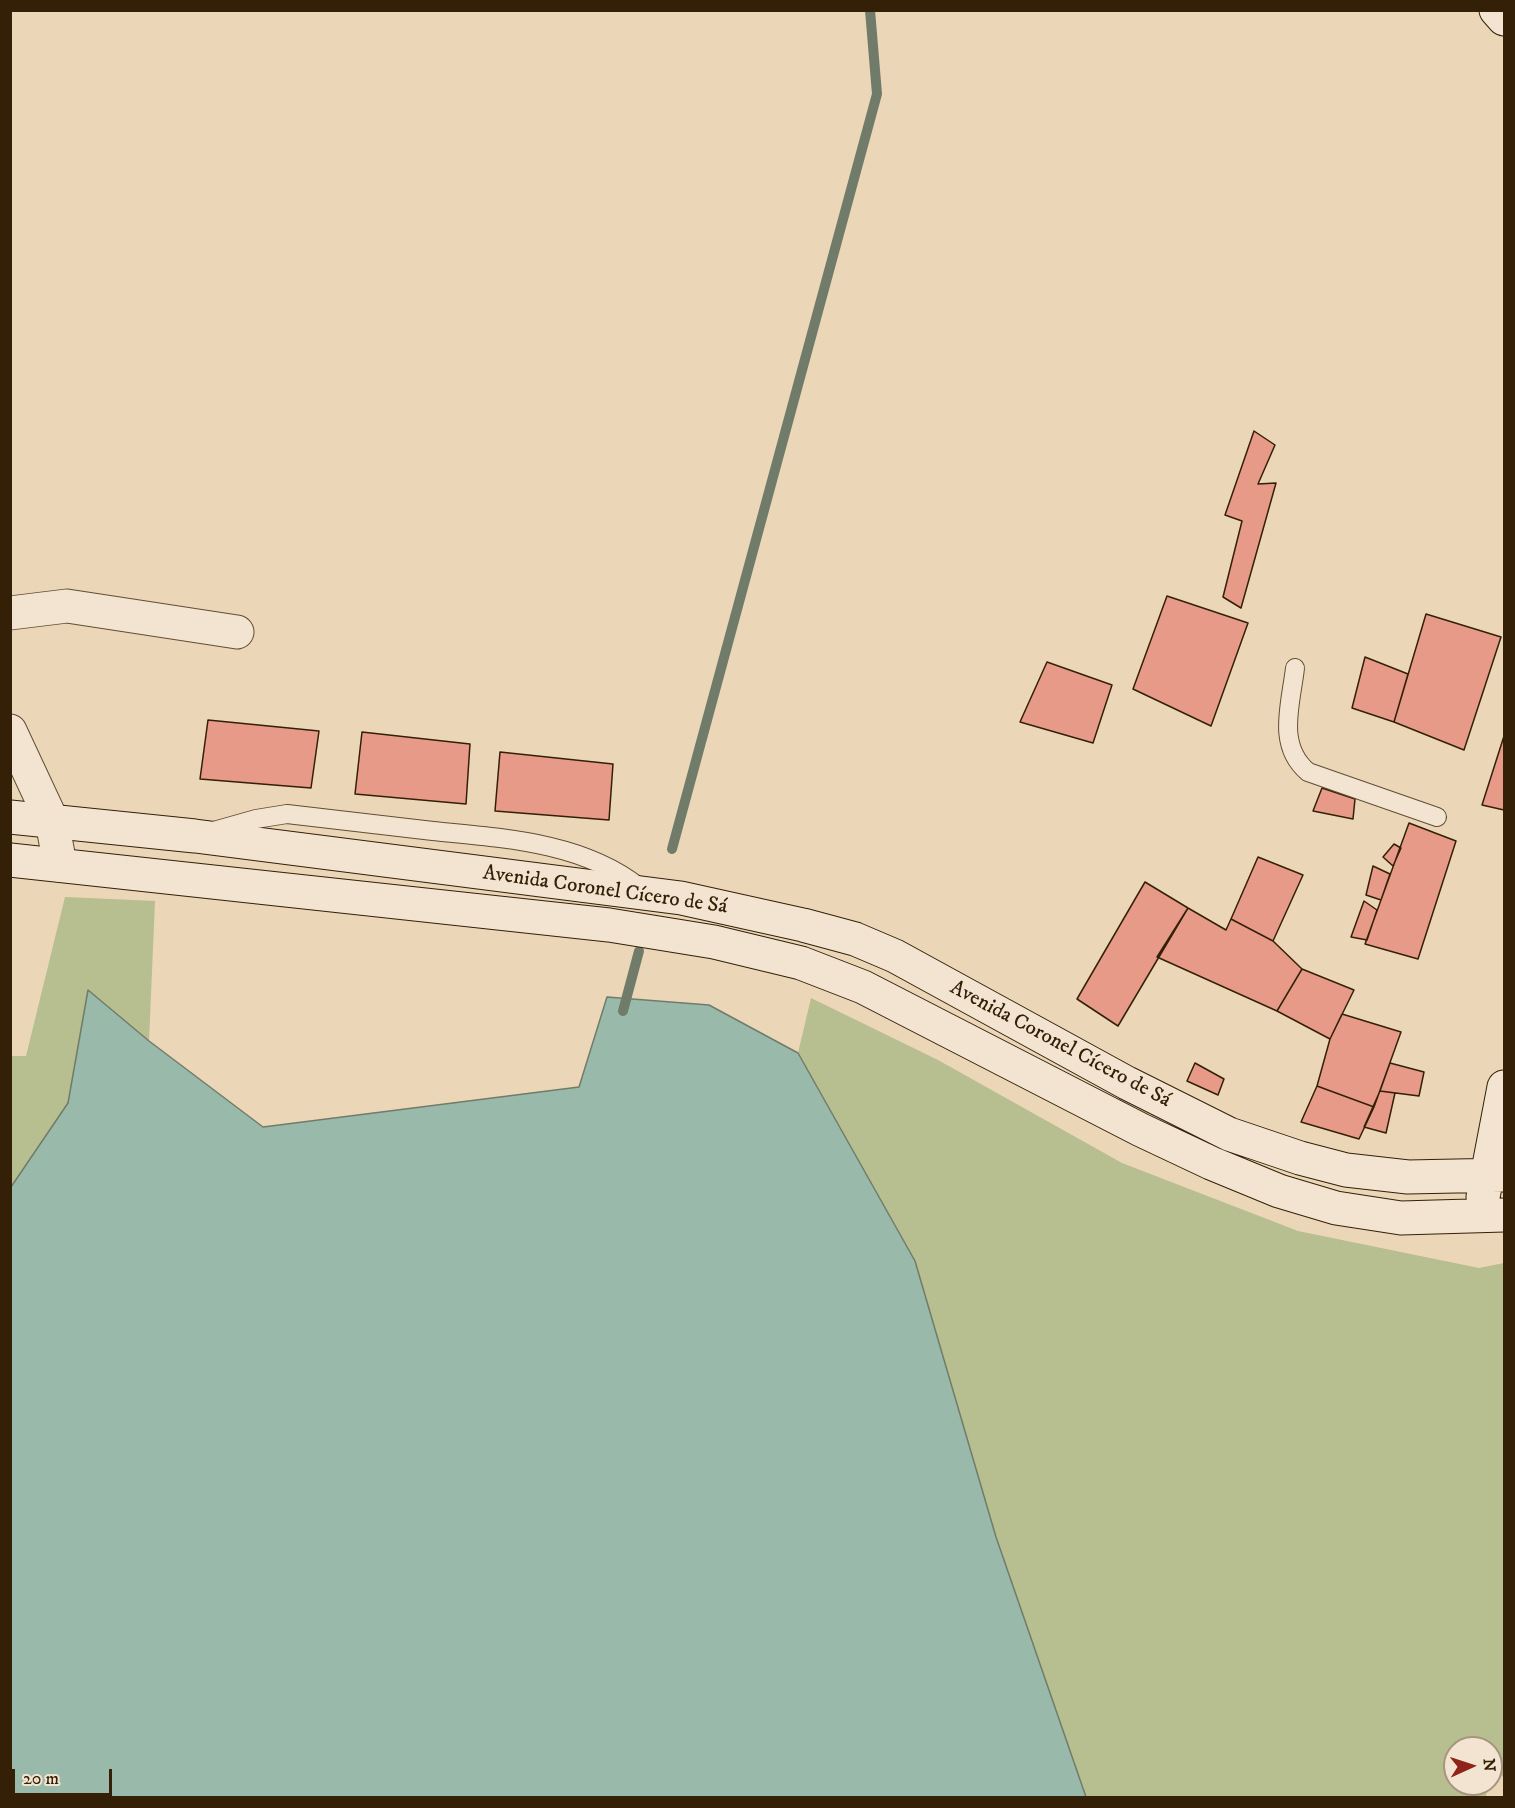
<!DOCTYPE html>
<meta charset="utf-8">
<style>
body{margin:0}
#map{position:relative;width:1515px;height:1808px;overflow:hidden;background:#ebd6b8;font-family:"IM FELL DW Pica",serif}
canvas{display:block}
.frame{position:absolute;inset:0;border:12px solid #332007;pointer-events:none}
.north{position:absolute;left:1443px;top:1736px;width:60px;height:60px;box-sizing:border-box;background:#f2e4d1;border:2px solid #a69680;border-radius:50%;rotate:87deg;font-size:16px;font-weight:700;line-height:24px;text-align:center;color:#332007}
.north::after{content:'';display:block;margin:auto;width:21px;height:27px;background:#8f2418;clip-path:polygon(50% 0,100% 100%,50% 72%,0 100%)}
.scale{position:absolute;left:12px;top:1769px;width:100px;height:27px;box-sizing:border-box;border:3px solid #332007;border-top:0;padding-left:8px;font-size:18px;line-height:21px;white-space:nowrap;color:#332007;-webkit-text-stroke:4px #f2e4d1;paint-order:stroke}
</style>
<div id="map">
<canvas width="1515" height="1808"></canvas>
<div class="frame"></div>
<div class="north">N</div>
<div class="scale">20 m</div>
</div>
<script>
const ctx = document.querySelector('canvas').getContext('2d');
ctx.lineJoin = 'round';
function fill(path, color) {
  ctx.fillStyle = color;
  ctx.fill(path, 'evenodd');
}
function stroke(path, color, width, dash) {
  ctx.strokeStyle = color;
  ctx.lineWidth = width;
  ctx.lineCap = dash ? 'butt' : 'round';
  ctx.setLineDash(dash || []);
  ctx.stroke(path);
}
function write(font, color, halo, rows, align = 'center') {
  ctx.font = font + ' "IM FELL DW Pica",serif';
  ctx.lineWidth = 4.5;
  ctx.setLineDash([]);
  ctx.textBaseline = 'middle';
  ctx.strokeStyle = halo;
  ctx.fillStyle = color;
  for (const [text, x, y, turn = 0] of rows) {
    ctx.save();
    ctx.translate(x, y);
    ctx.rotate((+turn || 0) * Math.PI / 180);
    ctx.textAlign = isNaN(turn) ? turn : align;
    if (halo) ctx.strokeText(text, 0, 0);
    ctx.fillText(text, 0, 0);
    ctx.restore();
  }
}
fill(new Path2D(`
 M65,897l90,4 -6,140 -61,-51 -20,113 -57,84v-131h15z
 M811,998l127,62 184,103 176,68 181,37 25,-5v514l-13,-5v-24h-36v36h32l-1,13h-400l-90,-260 -81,-276 -117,-208z`), '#b7be8f');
const water = new Path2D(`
 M88,990l61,51 114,86 316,-40 28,-90 102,8 89,48 117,208 81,276 90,260h-1075v-610l57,-84z`);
fill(water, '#99b9ab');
stroke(water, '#707c69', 1.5);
stroke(new Path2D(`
 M672,849l205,-755 -7,-84
 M623,1011l16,-60`), '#707c69', 10);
const building = new Path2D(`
 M1254,431l21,14 -17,39 18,-1 -35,125 -18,-11 19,-76 -17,-6z
 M1167,596l81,27 -37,103 -78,-37z
 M1426,614l75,23 -37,113 -70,-28z
 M1365,657l43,17 -14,48 -42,-14z
 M1047,662l65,23 -19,58 -73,-21z
 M208,720l111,11 -8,57 -111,-9z
 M362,732l108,12 -4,60 -111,-10z
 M1504,736v74l-22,-5z
 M500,752l113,12 -4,56 -114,-9z
 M1322,788l33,11 -2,20 -40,-8z
 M1409,823l47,18 -38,118 -53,-15z
 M1394,844l7,4 -8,18 -10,-9z
 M1258,857l45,18 -30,66 -42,-22z
 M1373,866l17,8 -9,26 -15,-5z
 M1145,882l43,26 -70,118 -41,-27z
 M1364,901l13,9 -10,30 -16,-3z
 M1188,908l38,22 5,-11 42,22 29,28 -25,42 -120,-54z
 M1302,969l52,21 -24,49 -53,-28z
 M1342,1014l59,18 -27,75 -57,-21 13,-47z
 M1195,1063l29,16 -6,16 -31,-14z
 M1390,1063l34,9 -5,24 -39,-5z
 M1317,1086l57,21 -15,32 -58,-17z
 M1380,1091l15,2 -9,40 -22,-6z`);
fill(building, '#e69a87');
stroke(building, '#332007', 1.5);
const lane = new Path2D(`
 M1295,668c-4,36 -19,77 13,104l129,45
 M210,832l46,-13 31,-5c49,6 97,11 146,17 70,7 149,11 206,56`);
const street = new Path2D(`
 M10,613l57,-7 170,26
 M10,731l42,90 8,44`);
const secondary = new Path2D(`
 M1496,10l8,9
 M10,817l185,19 486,62 122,27 52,14 40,17 232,127 102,51 71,24 46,12 62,7 96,-2
 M10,860l599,65 105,17 87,21 62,24 278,143 70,33 68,28 57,17 65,10 103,-3
 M1483,1197l21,-110`);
stroke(lane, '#614e33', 20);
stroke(street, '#614e33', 35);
stroke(secondary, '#332007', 35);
stroke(lane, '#f2e4d1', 18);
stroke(street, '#f2e4d1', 33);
stroke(secondary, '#f2e4d1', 33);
write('21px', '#332007', '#f2e4d1', [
 ["Avenida Coronel Cícero de Sá",605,891,8],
 ["Avenida Coronel Cícero de Sá",1060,1045,28]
]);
</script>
